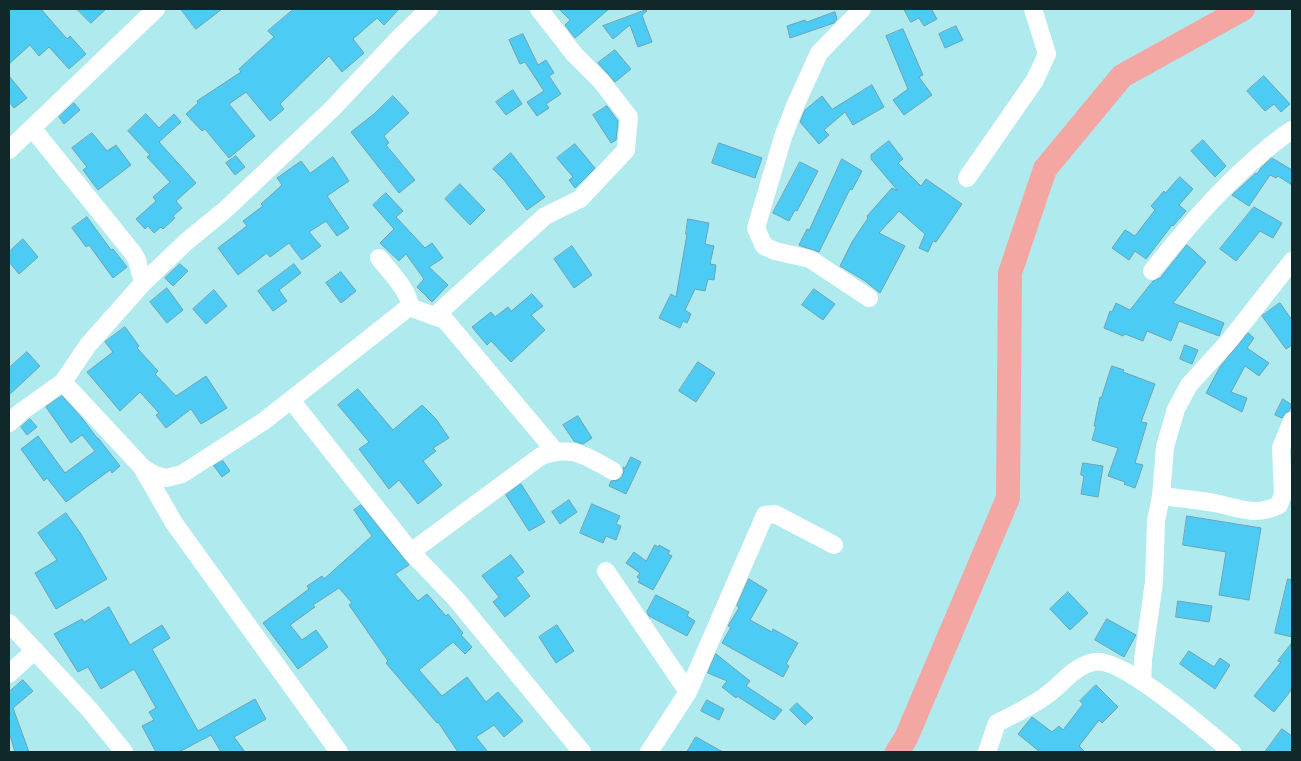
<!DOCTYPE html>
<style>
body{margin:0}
#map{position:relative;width:1301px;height:761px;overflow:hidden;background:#afeaef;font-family:"Archivo Narrow",sans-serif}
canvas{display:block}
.frame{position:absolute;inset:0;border:10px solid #10282a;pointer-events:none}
</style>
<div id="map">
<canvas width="1301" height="761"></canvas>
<div class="frame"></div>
</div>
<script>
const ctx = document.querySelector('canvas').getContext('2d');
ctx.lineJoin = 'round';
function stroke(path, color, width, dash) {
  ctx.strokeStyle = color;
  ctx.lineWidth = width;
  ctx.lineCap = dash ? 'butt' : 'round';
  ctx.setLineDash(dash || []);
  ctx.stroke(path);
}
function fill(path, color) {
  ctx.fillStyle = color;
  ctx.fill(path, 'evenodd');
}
stroke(new Path2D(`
 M897,752l9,-14 102,-240 2,-225 35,-104 77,-93 121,-67`), '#f3a6a2', 24);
const building = new Path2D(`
 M9,9h32l26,30 3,-3 16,18 -17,15 -20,-22 -10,9 -9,-11 -21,19z
 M77,9h29l-15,14z
 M181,9h41l-26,20z
 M294,9h105l-15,16 -7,-7 -24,21 11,14 -22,19 -13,-16 -49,48 4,5 -14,12 -24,-29 -17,12 26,32 -26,22 -24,-29 -3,2 -16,-17 12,-11 -1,-2 44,-29 -2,-3 35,-32 -6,-6z
 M559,9h50l-34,29 -10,-13 5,-5z
 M904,9h31l-3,1 5,9 -13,7 -5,-8 -8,4z
 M646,10l1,1 -5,4 10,27 -14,5 -8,-22 -17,14 -10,-13z
 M835,12l2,7 -3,4 -44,15 -3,-12 18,-6 1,2z
 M956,26l7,14 -18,8 -6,-14z
 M903,29l20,46 -4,2 13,18 -28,20 -11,-15 15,-11 -22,-53z
 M523,34l15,31 8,-5 8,13 -5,3 12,18 -15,10 3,4 -12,8 -10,-14 17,-11 -19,-29 -5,2 -11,-24z
 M615,50l16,19 -16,13 -17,-19z
 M9,76l18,22 -13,10 -5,-6z
 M1264,76l26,28 -9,8 -7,-8 -9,7 -18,-20z
 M872,85l12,22 -31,18 -8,-13 -21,18 5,5 -10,9 -19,-22 5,-12 17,-14 10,13z
 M513,90l9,14 -16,11 -10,-13z
 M393,96l16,17 -25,23 5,7 -3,2 29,35 -16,13 -48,-61 23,-18z
 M74,103l6,7 -16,14 -5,-7z
 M607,106l11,15 -2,19 -5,3 -18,-28z
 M146,114l13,14 15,-14 7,8 -22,20 37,41 -20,18 6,7 -9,8 2,2 -12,11 -2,-2 -7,6 -6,-7 -3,3 -9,-10 20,-18 -3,-4 17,-15 -23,-25 3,-2 -22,-24z
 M92,133l15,18 9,-6 15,20 -33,25 -15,-20 4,-3 -15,-19z
 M1203,140l23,26 -11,11 -24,-26z
 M889,141l14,18 -5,4 23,23 5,-7 36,25 -26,38 -3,-1 -5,11 -9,-4 6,-14 -26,-23 -20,22 26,13 -25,47 -15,-12 -25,-15 12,-24 16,-24 -1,-2 25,-28 6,3 -27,-32v-4z
 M719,143l43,15 -7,20 -43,-15z
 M575,144l20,24 -20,20 -6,-8 4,-3 -16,-19z
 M511,153l34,44 -18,13 -23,-30 -11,-11z
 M236,156l9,11 -10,8 -9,-12z
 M333,157l16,24 -22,15 22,32 -12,8 -11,-15 -17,11 12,14 -19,14 -13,-17 -19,14 -3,-4 -29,22 -20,-27 29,-22 -4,-5 20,-15 -2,-2 21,-19 -5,-7 24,-17 9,12z
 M1272,158l20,12v15l-14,-9 -2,2 -6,-3 -21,31 -17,-11 24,-22 1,1 4,-6z
 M842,159l20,12 -10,19 -2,-1 -31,63 -18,-6 -2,-1 8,-16 2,1z
 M800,162l18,9 -21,40 -2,-1 -6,11 -16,-8z
 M1180,177l13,12 -14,16 7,6 -13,15 -1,-1 -26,34 -11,-8 -6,9 -17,-12 13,-18 10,6 20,-26 -4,-4 13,-15 1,2z
 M460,184l25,26 -15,15 -25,-26z
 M386,193l17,18 -7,6 29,31 7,-5 11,15 -14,9 19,18 -16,17 -15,-15 7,-8 -18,-25 -7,7 -19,-18 14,-14 -21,-24z
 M1254,207l28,16 -9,15 -13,-7 -24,30 -16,-12z
 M87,217l24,33 2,-1 14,18 -14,11 -24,-33 -3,2 -14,-19z
 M688,219l21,4 -4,21 9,2 -4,18 6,1 -2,15 -6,-1 -3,12 -10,-2 -10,21 6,4 -4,9 -4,-2 -3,7 -21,-10 12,-24 5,3 11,-63h-1z
 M23,239l15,18 -19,17 -10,-12v-10z
 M1187,245l19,17 -33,41 51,20 -5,13 -40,-15 -8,20 -24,-10 -4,10 -18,-7 -2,2 -19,-8 6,-17 2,1 4,-9 14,7 23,-29 7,-3z
 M572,246l20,29 -18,13 -20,-29z
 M180,264l8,7 -15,15 -8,-8z
 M294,264l7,9 -22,17 8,11 -14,10 -15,-20z
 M341,272l15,19 -15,12 -15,-20z
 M167,288l16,22 -16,13 -17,-21z
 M814,289l21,15 -12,16 -21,-15z
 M214,290l13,16 -21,18 -13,-15z
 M532,294l11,12 -12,9 14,15 -34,32 -20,-21 -4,4 -15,-18 19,-15 4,5 13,-10 3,4z
 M1280,303l12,17v25l-6,4 -24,-33z
 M125,327l14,19 -2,2 21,23 -3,3 21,22 30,-20 21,32 -26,16 -10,-15 -25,19 -10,-13 3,-2 -19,-21 -20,19 -33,-39 26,-20 -8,-10z
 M1248,333l6,5 -7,10 22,15 -10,13 -14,-10 -14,26 16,6 -5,14 -36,-19 14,-26z
 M1185,345l13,5 -6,14 -12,-5z
 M27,352l13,14 -31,29v-27z
 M698,362l17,11 -19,29 -17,-11z
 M1112,366l12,4 -1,2 32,12 -14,38 6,1 -12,40 8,2 -8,23 -11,-4 1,-2 -17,-6 10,-28 -26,-8 4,-14h-2l6,-29 1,1z
 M358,389l35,41 29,-25 14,14 13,19 -16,10 3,3 -13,10 19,24 -24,19 -19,-24 -10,9 -30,-40 10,-7 -31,-37z
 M62,396l20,22 15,20h1l22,28 -8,7 -2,-3 -44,32 -19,-24 -3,3 -23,-32 17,-13 27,37 30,-22 -13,-16 -11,8 -25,-36z
 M1283,399l9,6 -3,6 -4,2 -3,5 -7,-3z
 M578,416l14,22 -9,6 -9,-3 -11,-16z
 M30,419l7,8 -10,8 -6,-8z
 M631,457l10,5 -15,32 -17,-8 2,-5 7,-1 4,-3 2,-6 -1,-4 2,1z
 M223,461l7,10 -8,6 -8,-11z
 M1083,463l20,3 -5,31 -17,-3 3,-18 -3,-1z
 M521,484l24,38 -16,9 -23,-36z
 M569,500l8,12 -17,12 -8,-12z
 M592,504l28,12 -4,8 5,2 -5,14 -10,-4 -3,7 -23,-10z
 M361,505l48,60 -14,9 23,27 9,-7 19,22 2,-2 15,19 -2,2 11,12 -7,7 -12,-12 -34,28 23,26 25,-19 19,25 12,-10 25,29 -19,16 -10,-12 -18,12 12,15h-30l-20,-30 -1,1 -51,-60 2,-2 -39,-56 3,-2 -13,-15 -26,17 2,2 -25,18 12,15 14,-10 12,17 -30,22 -35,-46 46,-34 -2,-3 15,-10 2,3 48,-43 -18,-26z
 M66,513l15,21 26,45 -51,30 -21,-36 22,-13 -19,-27z
 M1187,516l74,12 -12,72 -30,-5 7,-43 -43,-7z
 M655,545l3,2 1,-2 11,6 -2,3 4,2 -19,34 -15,-8 2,-3 -3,-2 3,-4 -14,-10 8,-11 12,9z
 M511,555l13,17 -8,6 14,18 -25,21 -12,-15 6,-5 -17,-21z
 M749,579l18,11 -17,30 22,12 1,-3 25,14 -12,21 3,2 -6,11 -61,-34 9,-16 -3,-1 11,-18 -2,-2z
 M1288,579l4,1v57l-17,-4z
 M1068,592l20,21 -18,17 -20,-21z
 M656,595l33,17 -2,4 8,5 -8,15 -38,-20 -2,-4z
 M1178,601l34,5 -3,16 -33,-5z
 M109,607l21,38 32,-20 8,13 -18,11 46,82 57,-32 11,20 -32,18 11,15h-24l-10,-17 -32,17h-23l-14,-26 12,-6 -5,-8 7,-4 -22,-39 -33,20 -13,-22 -10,5 -24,-38 28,-15 2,3z
 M1107,619l29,16 -12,22 -29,-17z
 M557,625l17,26 -18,12 -17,-26z
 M1292,643v46l-18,23 -20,-16 27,-34 -3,-1z
 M1189,651l25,16 6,-9 10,7 -15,24 -35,-25z
 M716,654l34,27 -4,5 36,24 -8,10 -37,-24 -1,2 -14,-11 5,-6 -19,-8z
 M23,680l10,11 -20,17 16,44h-14l-6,-20v-40z
 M1096,685l22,22 -16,16 -3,-3 -20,26 6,6h-45l-22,-18 14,-17 20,15 7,-6 4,4 20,-26 -3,-3z
 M707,700l17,9 -5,11 -18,-9z
 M797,703l16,15 -8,7 -15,-15z
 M1282,729l10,7v11l-3,5h-24z
 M696,737l27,15h-36z`);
fill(building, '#4cccf4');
stroke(building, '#6fa2b4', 1);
stroke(new Path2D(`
 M862,9l-43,44 -24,53 -12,31 -27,91 8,18 11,5 35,8 59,39
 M32,128l101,125 4,7 6,23
 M9,150l147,-141
 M967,178l68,-98 12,-26 -14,-45
 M1152,271c32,-40 65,-79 104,-113 12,-10 23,-20 36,-28
 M409,307l36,13 110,131
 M436,315l109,-99 35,-17 46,-49 3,-33 -28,-36 -27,-27 -35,-45
 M63,382l80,86 12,7 11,3 16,-4 82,-53 145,-114c3,-13 -21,-38 -30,-49
 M291,400l120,152 44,46 127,154
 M9,423l12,-11 42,-30 25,-37 55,-62 43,-41 39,-32 106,-100 69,-73 29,-28
 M143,469l31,54 165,229
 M1161,496c18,2 36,4 54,7 23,5 41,14 64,2l4,-11 -2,-46 11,-27
 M411,552l130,-96c33,-11 43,-1 72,15
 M606,571l82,121
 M9,623l81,87 34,42
 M9,674l26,-24
 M1142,682l1,-22 11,-78 2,-61 5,-25 4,-49 11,-38 13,-24 40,-44 63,-80
 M649,752l39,-60 77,-177 10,-1 59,31
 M987,752l10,-29c16,-8 33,-16 47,-26 17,-11 29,-31 50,-35 28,-6 115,71 138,90`), '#fff', 18);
</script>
